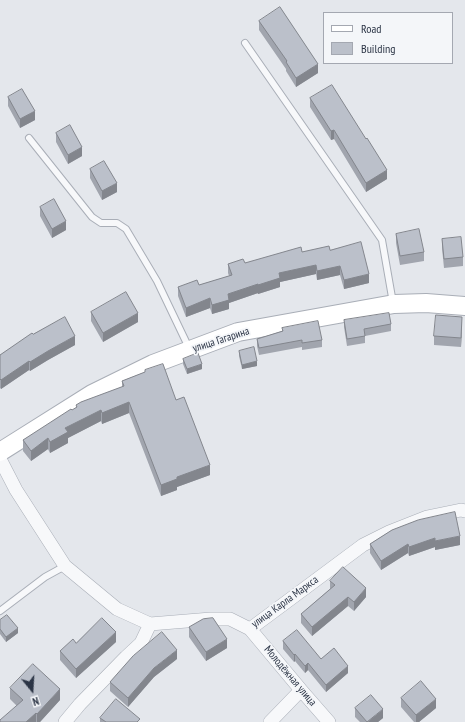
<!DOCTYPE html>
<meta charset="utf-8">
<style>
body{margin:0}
#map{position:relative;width:465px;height:722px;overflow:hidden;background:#e4e7ec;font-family:"PT Sans Narrow",sans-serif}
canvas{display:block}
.legend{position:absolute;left:323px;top:12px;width:130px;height:52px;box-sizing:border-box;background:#f4f6f9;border:1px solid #a4a8b1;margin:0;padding:5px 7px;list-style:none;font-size:12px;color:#2b3445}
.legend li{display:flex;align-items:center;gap:8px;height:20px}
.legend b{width:20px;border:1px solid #a4a8b1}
.north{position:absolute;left:12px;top:670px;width:40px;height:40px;-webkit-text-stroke:3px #f4f6f9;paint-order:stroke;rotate:162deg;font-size:11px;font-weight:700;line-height:16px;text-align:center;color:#2b3445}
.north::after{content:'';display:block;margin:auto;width:14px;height:18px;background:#2b3445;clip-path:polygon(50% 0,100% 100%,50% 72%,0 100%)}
</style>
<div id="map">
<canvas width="465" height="722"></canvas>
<ul class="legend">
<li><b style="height:5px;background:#fff"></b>Road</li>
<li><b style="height:11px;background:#bbc0ca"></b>Building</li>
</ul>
<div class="north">N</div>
</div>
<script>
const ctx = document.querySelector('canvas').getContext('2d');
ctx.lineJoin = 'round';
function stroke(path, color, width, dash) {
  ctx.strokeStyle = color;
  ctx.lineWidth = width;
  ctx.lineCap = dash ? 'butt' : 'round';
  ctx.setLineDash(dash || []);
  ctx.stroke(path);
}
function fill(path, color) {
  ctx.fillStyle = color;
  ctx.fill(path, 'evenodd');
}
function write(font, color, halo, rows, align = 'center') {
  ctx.font = font + ' "PT Sans Narrow",sans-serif';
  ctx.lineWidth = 3.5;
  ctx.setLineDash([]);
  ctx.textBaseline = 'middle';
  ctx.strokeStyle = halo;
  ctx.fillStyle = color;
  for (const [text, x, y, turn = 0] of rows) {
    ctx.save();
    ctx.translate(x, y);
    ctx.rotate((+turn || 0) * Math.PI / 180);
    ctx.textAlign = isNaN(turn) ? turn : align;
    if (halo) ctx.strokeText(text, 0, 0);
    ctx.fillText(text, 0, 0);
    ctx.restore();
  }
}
const service = new Path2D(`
 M245,43l137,197 11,63
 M29,138l63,79 9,6h16l9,6 31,52 32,67
 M0,611l45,-34 20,-11`);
const minor = new Path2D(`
 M0,459l16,31 49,76 52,43 33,15
 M150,624l61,-5h19l20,10 113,-84 26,-13 38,-15 34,-7 4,1
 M250,629l51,61 28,32
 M65,722l15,-18 46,-47 15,-14 9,-19
 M270,722l31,-32`);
const secondary = new Path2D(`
 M0,452l92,-58 61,-30 85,-32 156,-28 32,-1 39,3`);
stroke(service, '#a9aeb7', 8);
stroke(minor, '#a9aeb7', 14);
stroke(secondary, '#a9aeb7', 20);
stroke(service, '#f7f8fa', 6);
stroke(minor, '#f7f8fa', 13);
stroke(secondary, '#fff', 18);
fill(new Path2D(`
 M259,21l59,52 -22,14 -10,-16v-2l-27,-39z
 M8,97l27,23 -15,8 -12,-22z
 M310,98l77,81 -21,13 -32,-53 -3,1 -21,-33z
 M56,133l26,23 -14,8 -12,-22z
 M90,169l27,23 -15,8 -12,-22z
 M40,207l26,23 -14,8 -12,-22z
 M396,234l28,18v9l-24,4 -4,-22z
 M442,239l21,18v9l-19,2 -2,-20z
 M330,250l39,33 -25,6 -4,-14 -23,5 -1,-6 -36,8v5l-22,7v-1l-29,10v6l-17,5 -2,-6 -24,9 -8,-21v-9l21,-2 30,-9 -1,-3v-9l17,-1 57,-11z
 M91,312l47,10 -35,20 -12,-21z
 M344,320l47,4v7l-26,5v7l-18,3 -3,-19z
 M462,326l-1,21 -27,-2v-9z
 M282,328l40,12v7l-20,3v-3l-43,8 -2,-9v-7l25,-8z
 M33,334l42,11 -27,15 -18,11 -1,-1 -28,19 -1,-1v-33z
 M239,351l18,15 -15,3 -3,-13z
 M183,359l19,10 -15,5 -4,-10z
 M145,370l31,30 34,75 -33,12v3l-16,6 -32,-83 -27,11 -1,-3 -33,17v5l-18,10 -2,-4 -17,12 -8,-10v-11l53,-32v-3l46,-18v-6l23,-9z
 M392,530l68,15 -25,5v-3l-26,9 -1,-3 -27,17 -11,-17v-9z
 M330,581l36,16 -12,14 -6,-5 -36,30 -11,-13v-9l29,-25z
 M0,620l18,13 -12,9 -6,-8z
 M189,627l38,21 -21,13 -17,-24z
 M283,641l65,32 -22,19 -18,-22 -3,3 -10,-12 -1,1 -11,-13z
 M116,642l-40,36 -16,-18v-9z
 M177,659l-23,18 -26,30 -18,-16v-9z
 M10,688l50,12 -20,22h-40l17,-16 -7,-7z
 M401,698l35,10 -17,14h-5l-13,-15z
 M355,708l28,10 -5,4h-18l-5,-5z
 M100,718l40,4h-40z`), '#a1a5ae');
fill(new Path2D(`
 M318,64v9l-22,14v-9z
 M35,111v9l-15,8v-9z
 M334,130v9l-3,1v-9z
 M82,147v9l-14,8v-9z
 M387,170v9l-21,13v-9z
 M117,183v9l-15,8v-9z
 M66,221v9l-14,8v-9z
 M316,265v9l-36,8v5l-22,7v-9l21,-12z
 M340,266v9l-23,5v-9z
 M369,274v9l-25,6v-9z
 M258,284v9l-29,10v6l-17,5v-9l16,-11z
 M210,298v10l-24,9v-9z
 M138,313v9l-35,20v-9z
 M462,317v9l-1,21v-9z
 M75,336v9l-27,15 -18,11v-9l18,-11z
 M29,361v9l-28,19v-9z
 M257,361v5l-15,3v-4z
 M202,364v5l-15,5v-5z
 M129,402v11l-27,11v-11z
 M101,410v11l-33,17v5l-18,10v-11l15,-14z
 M48,438v11l-17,12v-10z
 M210,465v10l-33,12v3l-16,6v-11l16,-8z
 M460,536v9l-25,5v-9z
 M435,538v9l-26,9v-9z
 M408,544v9l-27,17v-9z
 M366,588v9l-12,14v-9z
 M348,597v9l-36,30v-9z
 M18,628v5l-12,9v-5z
 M116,632v10l-40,36v-9z
 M227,639v9l-21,13v-9z
 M177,650v9l-23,18 -26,30v-9l26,-30z
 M295,654v7l-1,1v-7z
 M308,663v7l-3,3v-7z
 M348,666v7l-22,19v-7z
 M60,689v11l-20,22h-3v-8z
 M436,699v9l-17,14h-3v-7z
 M383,709v9l-5,4h-10z
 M36,713v9h-10z`), '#83868d');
const building = new Path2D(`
 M280,7l38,57 -22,14 -10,-16 1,-1 -28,-40z
 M332,85l34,54 1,-1 20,32 -21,13 -32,-53 -3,1 -21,-33z
 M22,89l13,22 -15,8 -12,-22z
 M70,125l12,22 -14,8 -12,-22z
 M104,161l13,22 -15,8 -12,-22z
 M54,199l12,22 -14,8 -12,-22z
 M419,229l5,23 -24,4 -4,-22z
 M461,237l2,20 -19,2 -2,-20z
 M361,242l8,32 -25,6 -4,-14 -23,5 -1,-6 -37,8 1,5 -22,7v-1l-30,10 1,6 -17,5 -2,-7 -24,10 -8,-21 19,-7 2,5 33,-10 -4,-11 15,-5 2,4 56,-16 1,5 27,-6 1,4z
 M126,292l12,21 -35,20 -12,-21z
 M389,313l2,11 -27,5 1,7 -18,3 -3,-19z
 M436,315l26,2 -1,21 -27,-2z
 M65,317l10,19 -27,15 -18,11 -1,-1 -28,19 -1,-1v-24l32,-22 1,1z
 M318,321l4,19 -20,3v-3l-43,8 -2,-9 26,-8 -1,-3z
 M254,347l3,14 -15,4 -3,-14z
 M198,353l4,11 -15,5 -4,-10z
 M163,364l13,36 8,-3 26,68 -33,12v2l-16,6 -32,-83 -27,11 -1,-3 -36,18 3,4 -18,10 -2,-4 -17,13 -8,-11 48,-31 1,1 5,-3 -1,-2 5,-3 43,-16 -2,-5 23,-9v-2z
 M455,512l5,24 -25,5v-3l-26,9 -1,-3 -27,17 -11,-17 22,-14 26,-10z
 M343,567l23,21 -12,14 -6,-5 -36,30 -11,-13 34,-29 -5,-4z
 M7,615l11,13 -12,9 -6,-8v-9z
 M102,618l14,14 -40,37 -16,-18 13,-12 3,4z
 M213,618l14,21 -21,13 -17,-25 14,-8z
 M297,630l24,29 13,-11 14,18 -22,19 -18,-22 -3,3 -10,-12 -1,1 -11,-14z
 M162,632l15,18 -23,18 -26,30 -18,-16 23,-26z
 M33,664l27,25 -23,25 -1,-1 -10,9h-26v-2l23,-20 -13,-12z
 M421,681l15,18 -20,16 -15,-17z
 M371,695l12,14 -16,13 -12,-14z
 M116,699l24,20 -3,3h-31l-6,-4z`);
fill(building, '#bbc0ca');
stroke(building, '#83868d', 1);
write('11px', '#2b3445', '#f4f6f9', [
 ["улица Гагарина",221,340,-18],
 ["улица Карла Маркса",285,602,-36],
 ["Молодёжная улица",290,676,50]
]);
</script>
